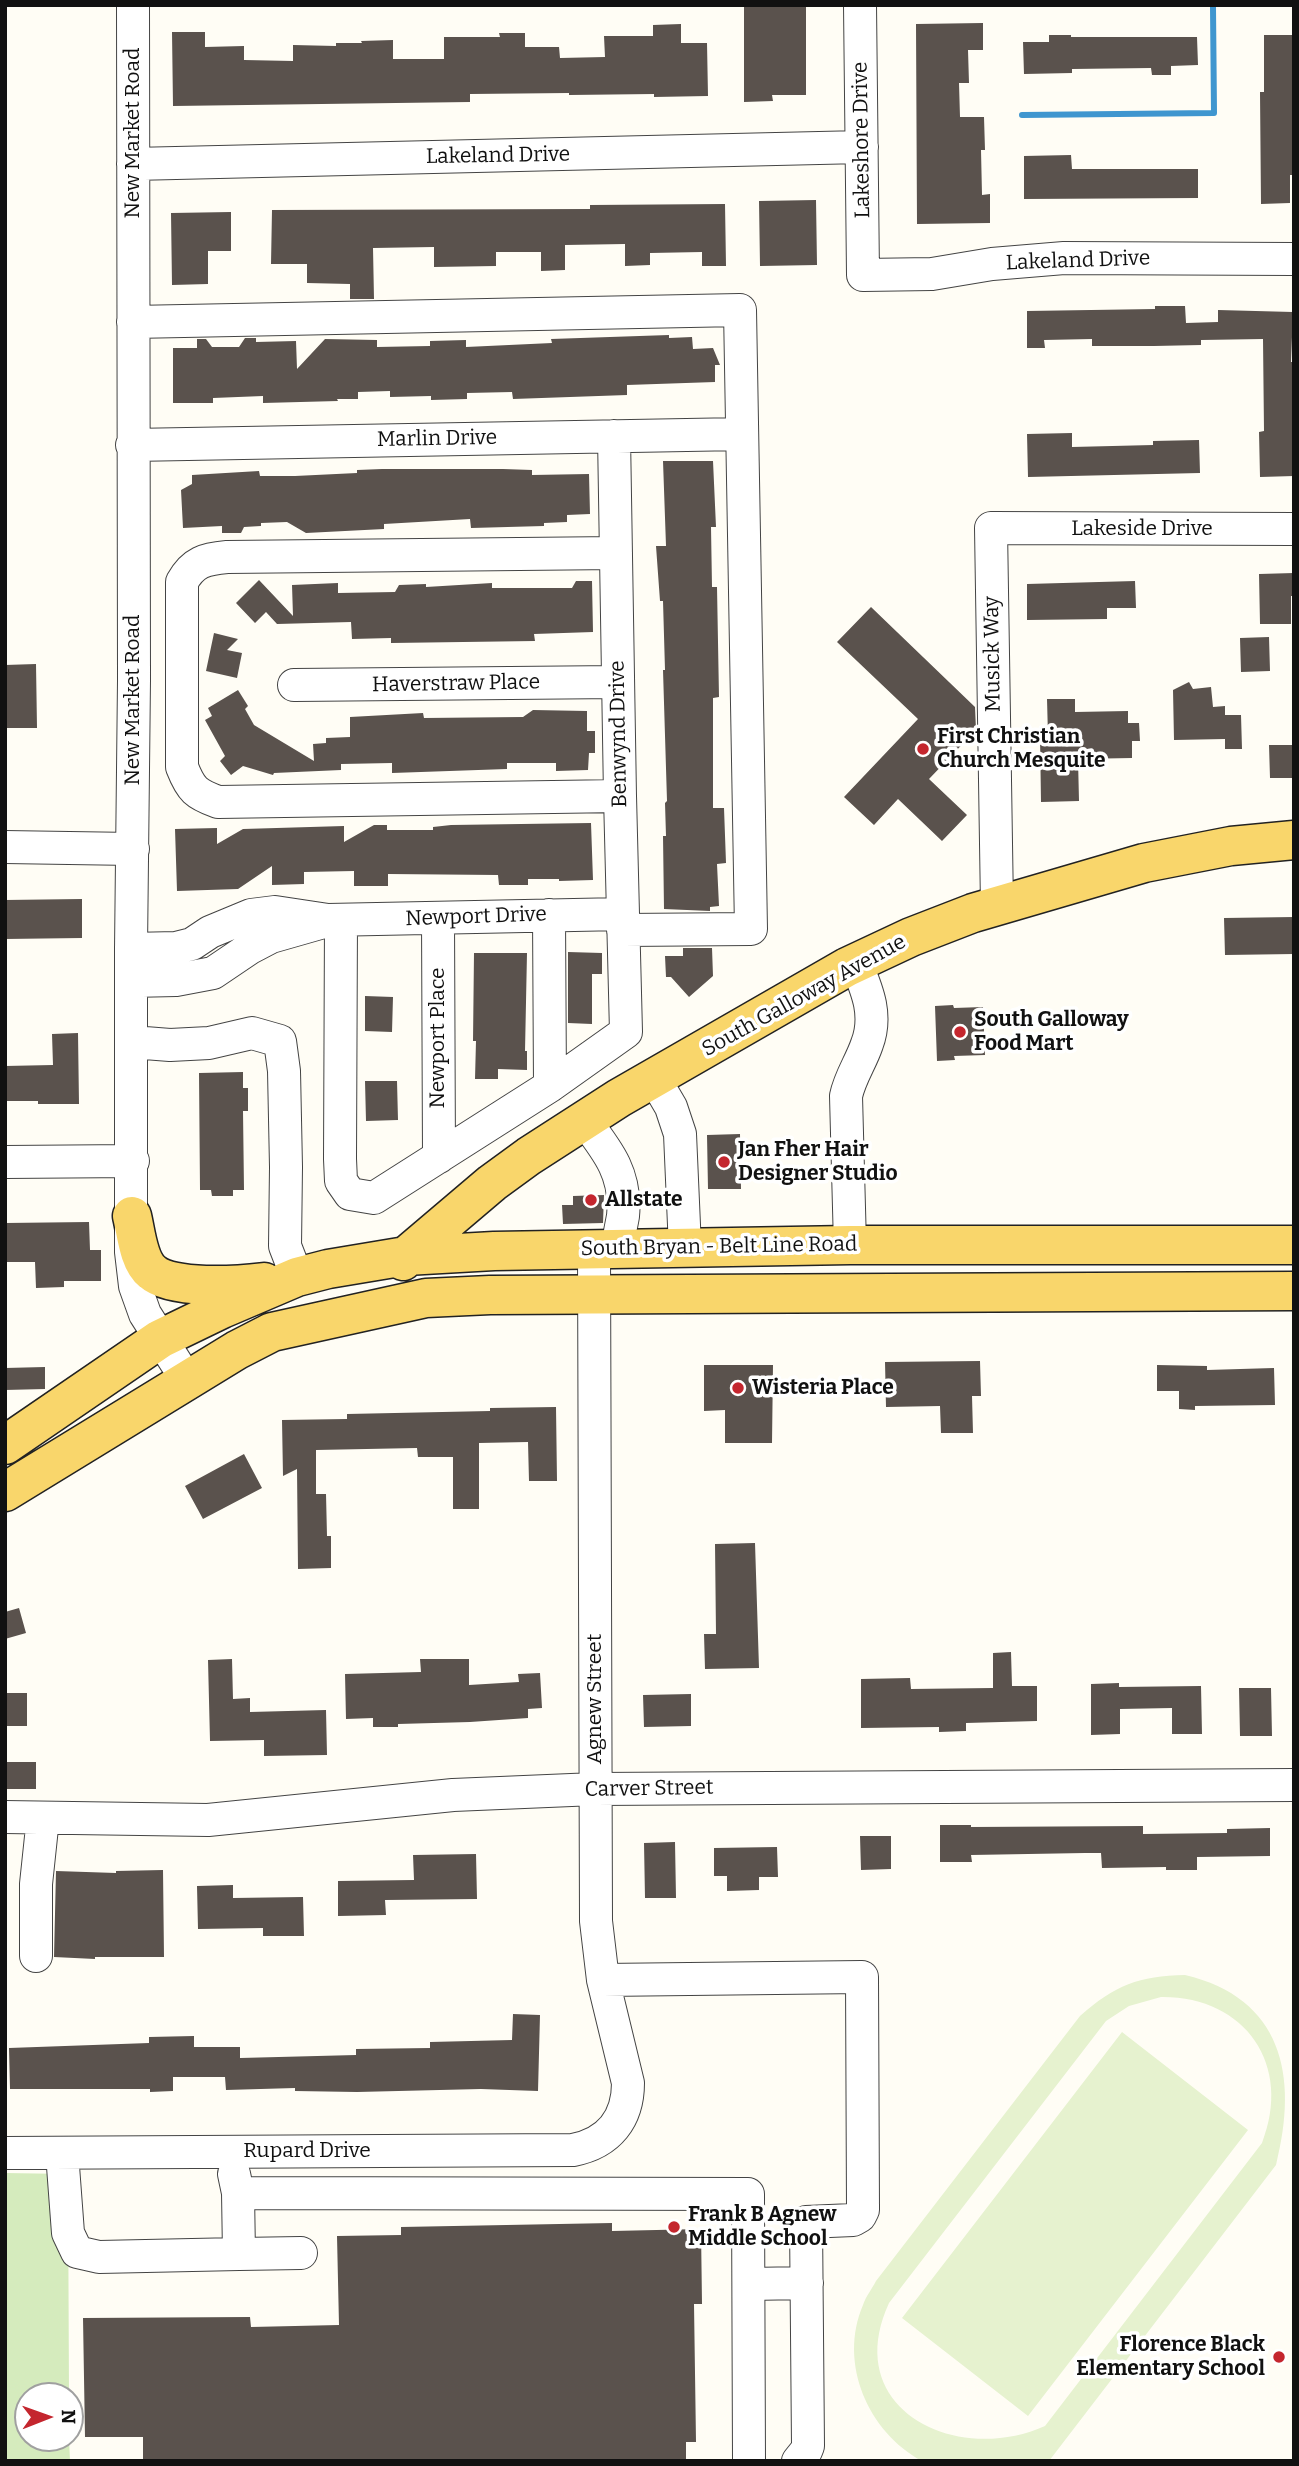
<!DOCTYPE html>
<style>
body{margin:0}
#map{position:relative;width:1299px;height:2466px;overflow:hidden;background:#fffdf5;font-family:Bitter,serif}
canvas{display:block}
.frame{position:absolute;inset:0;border:7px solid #111;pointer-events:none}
.north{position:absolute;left:14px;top:2382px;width:70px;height:70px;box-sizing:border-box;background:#fff;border:2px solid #a0a0a0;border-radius:50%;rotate:89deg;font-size:19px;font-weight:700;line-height:28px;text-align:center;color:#111}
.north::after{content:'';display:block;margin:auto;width:24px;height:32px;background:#c4262e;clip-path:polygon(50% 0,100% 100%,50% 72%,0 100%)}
</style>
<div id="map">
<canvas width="1299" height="2466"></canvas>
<div class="frame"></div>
<div class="north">N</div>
</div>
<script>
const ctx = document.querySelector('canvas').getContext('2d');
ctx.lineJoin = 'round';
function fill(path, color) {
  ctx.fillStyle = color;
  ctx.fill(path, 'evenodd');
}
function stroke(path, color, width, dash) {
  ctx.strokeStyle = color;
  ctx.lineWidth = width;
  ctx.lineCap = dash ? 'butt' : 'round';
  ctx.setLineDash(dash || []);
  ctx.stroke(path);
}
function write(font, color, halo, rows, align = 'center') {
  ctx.font = font + ' Bitter,serif';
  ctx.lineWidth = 7;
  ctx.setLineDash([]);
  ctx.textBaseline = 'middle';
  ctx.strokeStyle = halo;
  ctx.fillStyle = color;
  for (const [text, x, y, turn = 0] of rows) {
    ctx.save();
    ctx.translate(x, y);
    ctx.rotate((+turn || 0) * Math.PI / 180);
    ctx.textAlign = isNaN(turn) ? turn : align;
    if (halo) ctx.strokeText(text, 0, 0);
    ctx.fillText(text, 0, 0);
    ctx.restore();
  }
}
fill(new Path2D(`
 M5,2173l63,1 1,222h-41v42h41l1,23h-65z`), '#d5ebbd');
fill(new Path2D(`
 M1185,1975c97,23 114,100 91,190l-227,296h-127c-54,-29 -84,-98 -59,-156 3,-9 9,-16 13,-24l204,-265c35,-31 59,-40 105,-41zM1161,1997c84,-1 132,68 101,146l-217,283c-89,40 -205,-17 -156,-123l217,-282 23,-15z
 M1122,2032l126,98 -220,286 -126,-98z`), '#e6f2cf');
stroke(new Path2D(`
 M1022,115l192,-2 -1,-106`), '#3f96cf', 6);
fill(new Path2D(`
 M744,5h62v90h-34l1,6 -29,1z
 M983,23v27h-15l1,33h-10l1,34h24l1,33h-4l1,45 8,-1v29l-73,1 -1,-200z
 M681,24v19h26l1,53 -54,1v-3l-85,1v-2l-99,1v8l-297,4 -1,-74h33v15l39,-1v14l49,1v-16l43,1v-3h26l-1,-2 32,-1v19h51v-22h56l-1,-4h26v14h34l1,11 45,-1 -1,-21h49v-11z
 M1049,35h22v2h126l1,28 -27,1v9h-19l-1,-7 -79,1v4l-48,1 -1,-32h26z
 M1264,35h30v140h-4v28l-29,1 -1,-112h4z
 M1071,155l1,14h126v29l-174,1v-43z
 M816,200l1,65 -57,1 -1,-65z
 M725,204l1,62h-24v-14l-52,1v12l-25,1v-22l-60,1v25l-24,1v-19h-45v14l-62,1v-20l-61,1 1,51h-24v-15l-43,-1v-19h-36l1,-54 318,-1v-4z
 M231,212v39h-23v33l-36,1 -1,-72z
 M1155,306h30l1,17 32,-1v-12l75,2 -2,50h3v114l-34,1 -1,-45 5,-1 -1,-92 -62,1v5l-47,1h-62v-7l-48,1 1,8h-18v-37l128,-2z
 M669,335v3l23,-1 1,12 20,-1 7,17h-5v17l-88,3v10l-114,4 -1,-7 -45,1v6l-36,1v-4l-41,1v-6l-32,1v7h-21l1,2 -75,2v-7l-50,2v5h-40v-55h24v-9h9l6,8h27l6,-9h11v4l40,-1 1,28 28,-30 52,1v7l53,-1v-5l36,-1v7l86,-4 -1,-4z
 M1072,433v14l81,-2v-4l46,-1 1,33 -172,4 -1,-43z
 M663,461h50l3,66h-5l1,60h5l2,110 -6,1v110h11l2,55 -9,1 2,42 -9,1v4l-46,-2 -1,-73h3l-1,-33 2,-2 -4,-131h2l-2,-69h-3l-4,-55h10z
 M382,469h121l29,1v5l57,-1 1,40 -23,1v7l-23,1v3l-73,2 -1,-9 -86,5v5l-78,4 -19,-11 -26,1v3l-17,1 -3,6h-19v-7l-39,2 -2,-38 11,-6v-9l67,-4 1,5h35l62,-3v-3z
 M1294,573v23h-3v28h-31l-1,-50z
 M259,580l34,36 -1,-31 46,-2v10l57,-1 4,-7 27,-1v3l66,-4v5h80l4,-7h16l1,51 -59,2 1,7 -144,2v-5l-39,1 -1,-17 -74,2 -11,-12 -11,11 -19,-20z
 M1135,581l1,27h-29v11l-80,1v-36z
 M871,607l104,100 1,23 -47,49 38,36 -25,26 -44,-42 -24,26 -30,-28 74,-78 -81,-77z
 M214,633l24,6 -11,11 15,3 -5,25 -31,-7z
 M1269,637l1,34 -29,1 -1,-34z
 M36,664l1,64h-32v-63z
 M1189,682l4,7 18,-2 2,20 12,-1v9h16l1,34h-17v-10l-51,1 -1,-50z
 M238,690l10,16 -3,3 9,16 60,36 -1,-17 13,-1v-5l24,-1v-20l73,-4 1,5 99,-1 10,-7 54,1v20h8v22h-6l-1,17 -32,1v-8h-49v6l-115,4v-10l-51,1v6l-67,3 -1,2 -30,-9 -12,9 -11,-14 5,-5 -20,-36 7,-4 -4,-8z
 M1047,699h28v13l53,-1v12h11l1,18h-8v17l-54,1 1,42 -38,1 -1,-66h8z
 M1269,745h25v33h-24z
 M591,823l2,57 -34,1v-2h-31v6h-29l-1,-10 -110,-1v12h-34v-15l-50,1v12l-32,1v-19l-34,23 -61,2 -2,-62 42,-1v16l26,-15 101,-3v16l30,-17h13v5h46v-3l18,-2z
 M82,899v39l-77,1v-39z
 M1294,917v37l-69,1 -1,-37z
 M683,948h29l1,28 -24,21 -18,-20h-5l-1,-21h18z
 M568,952l34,1v21h-10v50l-24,-1z
 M474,953h53l-2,98h2v19l-29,-1v10h-23l1,-38h-3z
 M365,996l28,1 -1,35 -27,-1z
 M953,1005l1,3 29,-1 2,48 -31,1 1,4 -18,1 -2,-55z
 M78,1033l1,71h-41v-3h-33v-35l48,-1 -1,-31z
 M243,1072v16h5v23h-5l1,79h-11v6h-21l-1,-6h-11l-1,-117z
 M365,1081h32l1,39 -32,1z
 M740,1134l1,55h-33l-1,-54z
 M604,1195l-1,28 -40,1 -1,-19h11v-9z
 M89,1222l1,28h11v31h-37v6l-28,1 -1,-26h-30v-39z
 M980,1361l1,35h-9l1,37h-32l-1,-27 -54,1 -1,-45z
 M704,1365h69l-1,78h-47v-33l-21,1z
 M1157,1365l50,1v4l67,-2 1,37 -80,1v4l-16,-1v-18h-22z
 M45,1367v22l-40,1v-22z
 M556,1407l1,74h-28l-1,-39 -49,1v66h-26v-52h-35l-1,-9 -101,2v44h10l1,42h4v32l-33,1 -1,-100 -14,7 -1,-56 65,-1v-5l143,-3v-3z
 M244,1454l18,34 -59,31 -18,-33z
 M755,1543l4,125 -54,1 -1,-35h12l-1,-90z
 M19,1608l7,25 -21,6v-27z
 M1011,1652l1,34h25v35l-71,2v8l-27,1v-5l-78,1v-49l49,-1 1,11 82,-1v-35z
 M232,1659l1,40 17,-1v14l76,-2 1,45 -63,1v-16l-54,1 -2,-81z
 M420,1659h49v26l50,-3 -1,-8 22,-1 2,35 -14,1v9l-58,4 -72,2v3h-25v-9l-27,1 -1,-45 76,-2z
 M1119,1683v4l82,-1 1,48h-30v-26l-52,1v25l-29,1v-51z
 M1239,1688h32l1,48h-32z
 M5,1693h22v33h-22z
 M691,1694v32l-47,1 -1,-32z
 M7,1762h29v27h-29z
 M940,1825h31v2l172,-1v8l84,-1v-4l43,-1v28l-73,1v13h-31v-3l-64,1 -1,-15h-16l-114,2 1,7h-32z
 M860,1836h31v33l-30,1z
 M675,1842l1,56h-31l-1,-55z
 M777,1847l1,30h-19v13l-32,1v-15h-13v-28z
 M476,1854l1,45 -92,1 1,15 -48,1v-35l76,-1 -1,-25z
 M163,1870l1,87h-69v2l-41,-2 2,-86 60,2v-2z
 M233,1885v13l70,-1 1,39h-41v-8l-65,1 -1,-43z
 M513,2014l27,1 -2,76 -57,-2 -124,3 -62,-1v-3l-69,2 -1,-13h-52v14l-23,1v-3h-140l-1,-41 140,-5v-6l45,-1v11h46v11l116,-3v-6l74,-1v-6l82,-2z
 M612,2223v8l89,-2 1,75h-8l2,138h-10v19h-543v-24h-58l-2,-119 167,-1 1,10 88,-2 -2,-89 64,-1v-8z`), '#5a524d');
const minor = new Path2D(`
 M133,5l1,675 -3,269v303l4,34 10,28 42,66
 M860,5l3,270 69,-1 60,-10 72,-6 230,1
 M133,164l729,-17
 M133,322l607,-12 11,619 -128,1
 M132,445l610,-11
 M616,553l-389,4c-22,2 -34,5 -45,25v185c9,23 14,27 36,35l402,-6
 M294,685l324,-3
 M5,847l128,2
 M997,906l-6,-378 303,1
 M549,915l1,171
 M438,918l1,239
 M341,920l-1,239 1,22 9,13 24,4 176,-112 76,-54 -6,-236 -6,-360
 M131,949l45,-1 16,-4 18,-12 41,-17 24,-3 53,8 295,-6
 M131,981l45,-1 37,-7 37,-25 21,-11 49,-14
 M132,1042l38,3 39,-2 43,-10 28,8 4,30 2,96 -1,79 12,31
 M654,1078l17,29 9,27 5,114
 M585,1121c23,30 42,54 38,95 -2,12 -5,22 -5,33
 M5,1162l128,-1
 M850,1245l-4,-149c4,-19 15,-34 21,-52 11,-29 0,-54 -11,-81
 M5,1817l203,3 245,-25 142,-6 699,-4
 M36,1956v-72l7,-66
 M603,1980l259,-3 1,233 -3,6 -7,4 -47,2 2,224 -2,5 -8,10
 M5,2153l568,-3c36,-7 55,-31 55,-67l-25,-103 -7,-59 -2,-671
 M62,2153l6,80 9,19 22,5 140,-3 -1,-61 -4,-19
 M238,2193l510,1 1,267
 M239,2254l62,-1
 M749,2284l58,-1`);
const major = new Path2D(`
 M132,1216c4,16 6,45 20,56 20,18 86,13 112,10
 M403,1261l3,-5 86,-73 37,-27 90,-58 228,-131 64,-30 62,-24 171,-50 87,-17 63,-6
 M5,1445l155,-106 62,-30 75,-32 31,-8 78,-13 88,-5 356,-6h444
 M5,1492l232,-142 35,-18 154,-34 64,-3 804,-4`);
stroke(minor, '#444', 34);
stroke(major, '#222', 41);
stroke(minor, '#fff', 32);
stroke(major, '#f9d66b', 38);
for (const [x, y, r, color] of [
 [923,749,7,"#c4262e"],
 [960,1032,7,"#c4262e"],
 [724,1162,7,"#c4262e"],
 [591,1200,7,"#c4262e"],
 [738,1388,7,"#c4262e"],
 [674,2227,7,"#c4262e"],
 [1279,2357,7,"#c4262e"]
]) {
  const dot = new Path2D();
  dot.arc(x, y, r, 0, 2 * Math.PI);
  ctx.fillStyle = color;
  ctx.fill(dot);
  stroke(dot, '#fff', 2.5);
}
write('21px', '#111', '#fff', [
 ["New Market Road",133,133,-90],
 ["Lakeshore Drive",862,140,-91],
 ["Lakeland Drive",498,156,-1],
 ["Lakeland Drive",1078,261,-2],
 ["Marlin Drive",437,439,-1],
 ["Lakeside Drive",1142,529],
 ["Musick Way",993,654,-91],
 ["Haverstraw Place",456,684,-1],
 ["New Market Road",133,700,-90],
 ["Benwynd Drive",619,734,-91],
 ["Newport Drive",476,917,-2],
 ["South Galloway Avenue",804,996,-29],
 ["Newport Place",438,1038,-90],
 ["South Bryan - Belt Line Road",719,1247,-1],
 ["Agnew Street",595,1699,-90],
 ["Carver Street",649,1789,-1],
 ["Rupard Drive",307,2151]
]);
write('bold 21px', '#111', '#fff', [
 ["First Christian",937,737],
 ["Church Mesquite",937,761],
 ["South Galloway",974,1020],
 ["Food Mart",974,1044],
 ["Jan Fher Hair",738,1150],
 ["Designer Studio",738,1174],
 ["Allstate",605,1200],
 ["Wisteria Place",752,1388],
 ["Frank B Agnew",688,2215],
 ["Middle School",688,2239],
 ["Florence Black",1265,2345,"right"],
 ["Elementary School",1265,2369,"right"]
], 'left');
</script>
